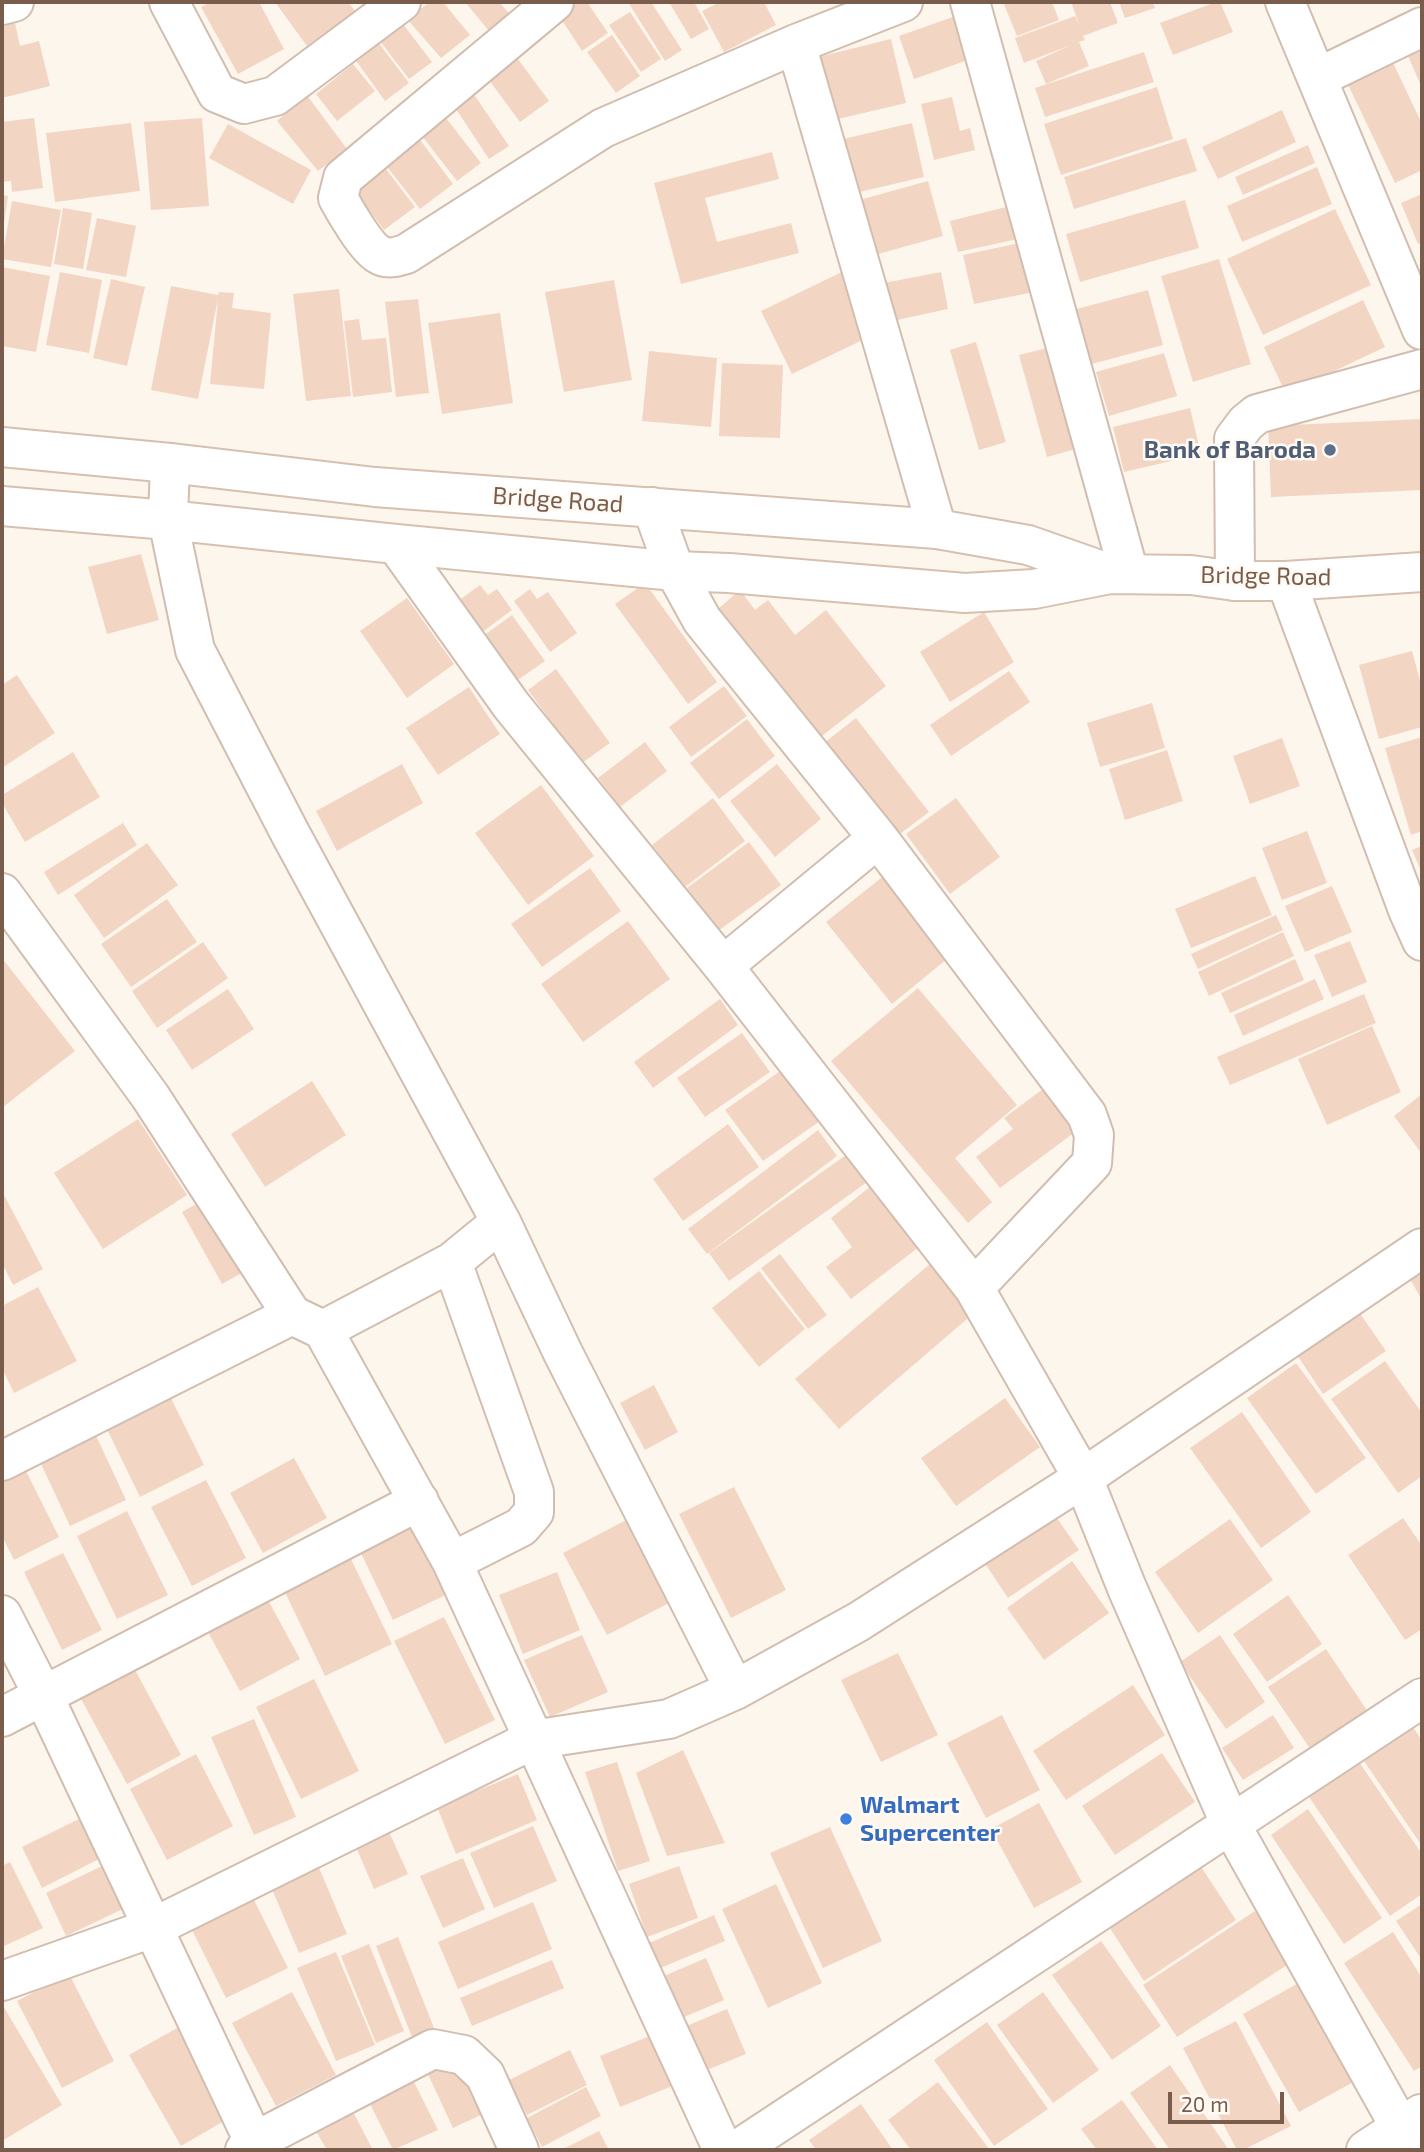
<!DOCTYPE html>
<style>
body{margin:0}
#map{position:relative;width:1424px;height:2152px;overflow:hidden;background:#fdf6ec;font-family:"Exo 2",sans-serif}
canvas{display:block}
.frame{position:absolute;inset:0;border:4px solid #7a5c4d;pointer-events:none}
.scale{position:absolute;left:1168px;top:2092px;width:116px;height:32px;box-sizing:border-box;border:4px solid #7a5c4d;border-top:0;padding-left:9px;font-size:21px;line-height:24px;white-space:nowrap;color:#7a5c4d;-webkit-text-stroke:5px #fffaf3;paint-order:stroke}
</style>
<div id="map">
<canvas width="1424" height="2152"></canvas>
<div class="frame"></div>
<div class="scale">20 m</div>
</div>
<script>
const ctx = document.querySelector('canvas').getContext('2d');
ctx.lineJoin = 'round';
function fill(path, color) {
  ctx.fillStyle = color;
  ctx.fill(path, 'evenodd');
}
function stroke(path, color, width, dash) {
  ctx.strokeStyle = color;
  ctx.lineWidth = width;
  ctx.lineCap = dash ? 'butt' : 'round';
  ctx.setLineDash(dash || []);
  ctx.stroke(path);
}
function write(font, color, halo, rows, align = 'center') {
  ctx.font = font + ' "Exo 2",sans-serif';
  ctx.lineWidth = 5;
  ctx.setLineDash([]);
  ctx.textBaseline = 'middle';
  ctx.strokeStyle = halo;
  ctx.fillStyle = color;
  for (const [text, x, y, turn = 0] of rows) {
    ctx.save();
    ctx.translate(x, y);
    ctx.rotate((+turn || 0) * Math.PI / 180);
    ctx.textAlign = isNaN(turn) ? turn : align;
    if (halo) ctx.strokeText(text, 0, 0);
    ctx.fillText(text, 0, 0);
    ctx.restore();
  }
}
fill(new Path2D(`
 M210,2h49l25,47 -46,25 -37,-67z
 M275,2h73l7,9 -48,35z
 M430,2h13l27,33 -29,23 -34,-39z
 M465,2h34l16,18 -21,17z
 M569,2h18l21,31 -26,18 -26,-40z
 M628,2h23l31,48 -17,11z
 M669,2h25l15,27 -18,10z
 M720,2h44l12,23 -52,27 -22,-41z
 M1003,2h49l7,18 -42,16z
 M1071,2h39l8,21 -35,13 2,4 -6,2 10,24 -43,18 -10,-23 35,-16 -47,18 -9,-25 60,-22 5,11z
 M1119,2h34l2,6 -30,10z
 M1216,2h4l13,30 -60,23 -13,-32z
 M630,12l31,47 -20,13 -32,-47z
 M396,15l36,47 -23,17 -36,-47z
 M953,17l15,43 -54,19 -15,-43z
 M15,23l5,23 19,-5 11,45 -48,12v-72z
 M372,34l37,49 -24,18 -36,-50z
 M612,35l28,41 -24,17 -29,-41z
 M891,39l15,64 -72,17 -16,-63z
 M1422,49v39l-14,-32z
 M1144,52l10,30 -109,35 -10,-29z
 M1388,52l34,72v46l-27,13 -52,-109z
 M515,55l34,46 -29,21 -34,-46z
 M353,64l22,27 -38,30 -21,-27z
 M1157,87l16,52 -112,36 -17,-51z
 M471,90l38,56 -20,13 -37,-56z
 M306,94l41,55 -29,22 -41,-50z
 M952,97l8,34 10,-3 5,22 -41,10 -13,-56z
 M439,109l42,54 -24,18 -42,-54z
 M1282,110l14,32 -78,37 -16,-32z
 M34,118l9,70 -31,4 -1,-11 -9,1v-60z
 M202,118l7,88 -58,4 -7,-88z
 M131,123l9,68 -85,11 -9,-69z
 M912,123l12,54 -69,16 -12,-54z
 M228,124l83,46 -18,34 -84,-46z
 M415,133l38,51 -33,25 -39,-50z
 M1186,138l11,33 -123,38 -10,-32z
 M1308,145l7,18 -72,32 -8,-18z
 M772,152l7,27 -74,19 12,44 74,-19 8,30 -118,31 -27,-101z
 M379,160l36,47 -31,23 -35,-47z
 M1317,167l15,37 -90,38 -15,-36z
 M928,181l15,55 -72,20 -15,-55z
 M1422,194v48l-4,2 -17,-41z
 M2,195l6,1 -5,34 -1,-1z
 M1185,200l14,48 -119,34 -14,-48z
 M12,201l49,9 -10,57 -49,-8z
 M1010,206l8,33 -60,13 -8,-31z
 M63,208l29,5 -9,56 -29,-5z
 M1335,209l36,76 -108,50 -36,-76z
 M97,218l39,8 -10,51 -40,-7z
 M1029,241l10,50 -65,13 -11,-49z
 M1219,259l32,105 -58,18 -32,-106z
 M2,267l48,9 -14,76 -34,-6z
 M844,271l31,63 -83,40 -31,-63z
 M60,272l42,8 -13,73 -43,-8z
 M941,272l7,37 -56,12 -8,-38z
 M111,279l34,8 -18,79 -34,-8z
 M614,280l18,100 -68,12 -19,-100z
 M171,286l47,9 1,-3 15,1 -2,15 39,5 -7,76 -54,-5 8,-85 -20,100 -47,-9z
 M339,289l12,107 -45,5 -13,-107z
 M1148,290l15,55 -75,20 -15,-55z
 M418,299l11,94 -33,4 -11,-95z
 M1363,300l22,47 -99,47 -22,-47z
 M500,313l13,90 -71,11 -14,-91z
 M359,319l3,21 24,-2 6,54 -39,5 -9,-76z
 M976,342l30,100 -27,8 -29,-100z
 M1055,346l28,101 -36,10 -28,-102z
 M649,351l68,7 -6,69 -69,-6z
 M1164,353l13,43 -68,20 -13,-44z
 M722,363l61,2 -3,73 -61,-2z
 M1190,408l11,46 -77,18 -11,-45z
 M1422,419v71l-151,7 -3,-71z
 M141,554l18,66 -52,14 -19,-67z
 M645,583l72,99 -29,22 -73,-100z
 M480,585l8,10 9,-6 15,21 -31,23 -23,-32z
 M530,589l7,10 11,-7 29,41 -27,19 -36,-51z
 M740,590l15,20 13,-10 27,35 31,-25 60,76 -73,57 -101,-129z
 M407,598l47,66 -47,34 -47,-67z
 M984,612l30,50 -64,40 -30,-50z
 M512,615l33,46 -30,21 -32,-46z
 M1412,651l10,37v39l-43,12 -20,-74z
 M556,669l54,74 -28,20 -54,-73z
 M1009,671l21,31 -79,54 -21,-31z
 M17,675l38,58 -53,35v-83z
 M724,686l23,30 -56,41 -22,-30z
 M469,687l31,47 -62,41 -32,-47z
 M1152,703l13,45 -65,19 -13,-44z
 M856,718l73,94 -37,28 -72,-94z
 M747,719l28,37 -56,43 -29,-36z
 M1422,737v94l-11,4 -26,-87z
 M1282,738l18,48 -50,18 -17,-48z
 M645,742l22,29 -47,36 -22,-29z
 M1167,750l16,51 -58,19 -16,-51z
 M73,752l27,45 -75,45 -23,-39v-8z
 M402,764l21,39 -86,48 -21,-40z
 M777,764l44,55 -46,38 -45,-56z
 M541,785l53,71 -66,49 -53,-72z
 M713,798l32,43 -60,46 -33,-42z
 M956,798l44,59 -50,37 -44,-60z
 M123,823l14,22 -79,50 -14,-23z
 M1307,831l20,52 -45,17 -20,-52z
 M749,842l32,43 -63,46 -31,-43z
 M147,843l31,42 -74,53 -30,-43z
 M1422,846v27l-10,-23z
 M590,868l31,43 -79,56 -31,-43z
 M886,874l66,81 -60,49 -66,-82z
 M1255,876l17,39 -81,33 -16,-39z
 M1332,886l20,46 -47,20 -20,-46z
 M167,899l30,43 -66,45 -30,-43z
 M1276,915l7,15 -85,39 -7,-15z
 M628,921l42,58 -87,63 -42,-58z
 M1283,932l11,24 -85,40 -11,-24z
 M1350,941l17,41 -35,15 -18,-42z
 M203,942l25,36 -71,50 -25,-37z
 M2,958l73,93 -72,56 -1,-2z
 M1295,959l9,21 -74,33 -9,-20z
 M1315,979l9,20 -81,37 -9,-21z
 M918,988l99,117 -62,53 37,44 -24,21 -137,-162z
 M228,989l26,40 -62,41 -26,-40z
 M1364,994l12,29 -146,62 -13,-28z
 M720,999l18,26 -85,63 -19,-26z
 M1372,1026l29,66 -74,33 -29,-66z
 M742,1033l28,39 -65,45 -28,-39z
 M783,1069l37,52 -57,40 -38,-51z
 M312,1081l34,54 -81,52 -34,-53z
 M1047,1086l32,43 -79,59 -24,-31 37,-28 -9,-11z
 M1422,1094v60l-28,-38z
 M138,1119l49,76 -84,54 -49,-76z
 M728,1124l31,43 -76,54 -30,-42z
 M818,1130l19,26 -130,98 -19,-25z
 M850,1152l20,28 -141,101 -20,-28z
 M871,1186l48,61 -68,52 -25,-32 26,-20 -21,-29z
 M2,1191l41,78 -30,16 -11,-22z
 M209,1197l40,72 -27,15 -40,-72z
 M780,1254l47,61 -19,14 -47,-61z
 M931,1263l43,50 -135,116 -44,-50z
 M759,1271l46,58 -46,38 -47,-59z
 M1422,1272v28l-12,-21z
 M38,1287l39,74 -63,32 -12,-25v-62z
 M1359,1312l27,39 -63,43 -26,-39z
 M1385,1361l37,52v63l-24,17 -67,-94z
 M1296,1363l70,95 -50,36 -69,-96z
 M654,1385l24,47 -33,18 -25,-47z
 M166,1388l38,77 -64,32 -38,-78z
 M1005,1398l35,49 -84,59 -35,-48z
 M1242,1412l69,100 -50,36 -71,-100z
 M92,1427l34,73 -56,26 -34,-73z
 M294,1458l33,60 -64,35 -33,-60z
 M25,1469l34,68 -45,23 -12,-24v-56z
 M206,1480l40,78 -54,28 -41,-79z
 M734,1487l52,103 -55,28 -52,-104z
 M1048,1505l31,45 -71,48 -30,-45z
 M127,1511l41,84 -51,24 -40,-83z
 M1403,1518l19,28v83l-17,11 -57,-85z
 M628,1519l43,83 -64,33 -44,-82z
 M1230,1519l43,61 -75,53 -43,-61z
 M413,1520l35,74 -55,26 -35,-73z
 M63,1553l39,77 -40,20 -38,-78z
 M350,1557l42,87 -67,32 -42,-88z
 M1072,1561l37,52 -65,47 -37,-52z
 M557,1572l23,58 -57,24 -24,-59z
 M1288,1595l34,49 -55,38 -34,-48z
 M268,1600l32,59 -60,32 -32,-59z
 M444,1617l51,103 -50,24 -51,-103z
 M582,1635l26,57 -58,25 -26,-57z
 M1220,1635l45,67 -39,27 -46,-67z
 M1326,1649l44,66 -57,38 -45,-66z
 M898,1653l40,82 -57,27 -40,-82z
 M134,1668l47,87 -54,29 -47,-87z
 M314,1679l45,92 -58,28 -45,-92z
 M1133,1685l32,50 -99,65 -33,-49z
 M1002,1715l38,75 -54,28 -39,-75z
 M1273,1715l21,33 -51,32 -21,-32z
 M254,1719l42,98 -42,18 -43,-98z
 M1413,1727l9,14v105l-58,-85z
 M683,1750l42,93 -58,13 -31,-83z
 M1162,1753l33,49 -80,53 -33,-49z
 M196,1754l37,72 -66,34 -37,-71z
 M617,1762l33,99 -32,10 -33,-99z
 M1359,1762l63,92v40l-32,22 -81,-119z
 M518,1774l19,46 -81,34 -19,-47z
 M1039,1803l43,79 -48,26 -43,-79z
 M1308,1809l74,109 -38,26 -73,-109z
 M81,1818l20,40 -59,30 -20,-41z
 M386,1825l22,49 -34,15 -21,-49z
 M533,1826l24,55 -63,27 -24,-55z
 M830,1827l52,114 -59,27 -53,-115z
 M314,1856l33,78 -48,19 -33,-78z
 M463,1858l22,51 -42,19 -23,-52z
 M10,1862l33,66 -41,19v-81z
 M1198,1862l38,58 -92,61 -38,-59z
 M104,1865l21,43 -59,28 -20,-43z
 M679,1866l19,52 -51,19 -18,-53z
 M246,1884l42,84 -62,30 -42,-84z
 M776,1884l46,99 -54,25 -46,-99z
 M533,1902l19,47 -94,40 -20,-47z
 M1422,1904v56l-26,-39z
 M1255,1911l35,52 -113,74 -34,-52z
 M714,1915l11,26 -67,28 -11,-25z
 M1393,1932l29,46v88l-8,5 -70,-108z
 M398,1937l40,101 -22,9 -40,-101z
 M1101,1941l60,85 -49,34 -60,-85z
 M369,1944l35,87 -28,12 -35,-87z
 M336,1952l39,93 -39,16 -39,-93z
 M706,1958l18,42 -49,21 -18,-42z
 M552,1960l12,28 -92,38 -12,-28z
 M69,1974l45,87 -52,27 -45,-87z
 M1302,1981l55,99 -58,32 -56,-98z
 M292,1992l44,83 -60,31 -44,-83z
 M1043,1992l56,78 -46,33 -56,-78z
 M2,2004l60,101 -60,36z
 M727,2009l19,45 -51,21 -18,-45z
 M1236,2021l55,105 -48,24h-6l-54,-102z
 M987,2022l61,87 -54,37 -60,-86z
 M179,2027l52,90 -50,29 -52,-91z
 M660,2032l20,51 -60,24 -20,-51z
 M570,2050l17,35 -60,30 -18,-35z
 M457,2055l28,58 -32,15 -27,-58z
 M1170,2065l59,85h-59l-40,-57z
 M407,2068l31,62 -45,20 -30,-60z
 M938,2082l52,68h-79l-23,-30z
 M586,2087l15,29 -59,31 -15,-29z
 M1122,2100l36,50h-61l-16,-21z
 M861,2104l32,46h-77l-7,-10z
 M351,2108l22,42h-46l-13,-22z
 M599,2131l10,19h-48z`), '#f3d5c3');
const street = new Path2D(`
 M169,2l48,91 27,11 31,-8 126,-94
 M554,2l-211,176 -5,20c7,13 28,49 40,56 9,6 18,3 28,0l197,-126 193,-84
 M903,2l-107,42 141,485
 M970,2l159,571
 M1285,2l137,328
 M2,5l12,-3
 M1317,78l105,-51
 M170,463l-2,57 27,130 95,183 211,389 62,131 172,337
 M652,507l23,64 27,49 176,218 209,277 7,20 -2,28 -118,125
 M396,544l115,161 212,261 251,322 109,190 44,110 104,237 182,325
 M1235,581l-1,-142 12,-16 11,-9 165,-45
 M1286,581l122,329 14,31
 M2,893l148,203 142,219 31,15 129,232 271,588
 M723,966l155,-128
 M452,1262l82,230v20l-13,15 -69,35
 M323,1330l129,-68 49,-40
 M2,1461l290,-146
 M2,1615l41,80 215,455
 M2,1717l417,-216
 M2,1981l150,-53 380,-188 137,-21 66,-29 123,-68 225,-144 339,-230
 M245,2150l9,-8 179,-93 31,6 21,20 34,75
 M737,2150l685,-452
 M1366,2150l55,-36`);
const secondary = new Path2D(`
 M2,447l168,16 205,24 562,42 91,16 80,28
 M2,506l166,14 228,24 279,27 54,2 236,20 69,-4 76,-15 81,1 44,6h51l136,-9`);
stroke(street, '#d1beb0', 42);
stroke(secondary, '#d6c0b0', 42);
stroke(street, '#fff', 38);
stroke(secondary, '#fff', 38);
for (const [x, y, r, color] of [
 [1330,450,7,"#5c6f8a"],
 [846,1819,7,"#3f7fe0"]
]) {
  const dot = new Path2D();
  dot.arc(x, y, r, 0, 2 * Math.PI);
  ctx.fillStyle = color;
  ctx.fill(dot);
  stroke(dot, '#fffaf3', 2.5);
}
write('bold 24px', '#4e5e75', '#fffaf3', [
 ["Bank of Baroda",1316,450]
], 'right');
write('24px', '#7a5c4d', '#fffaf3', [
 ["Bridge Road",558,500,4],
 ["Bridge Road",1266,576,1]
]);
write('bold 24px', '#366cbe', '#fffaf3', [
 ["Walmart",860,1805],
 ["Supercenter",860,1833]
], 'left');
</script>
